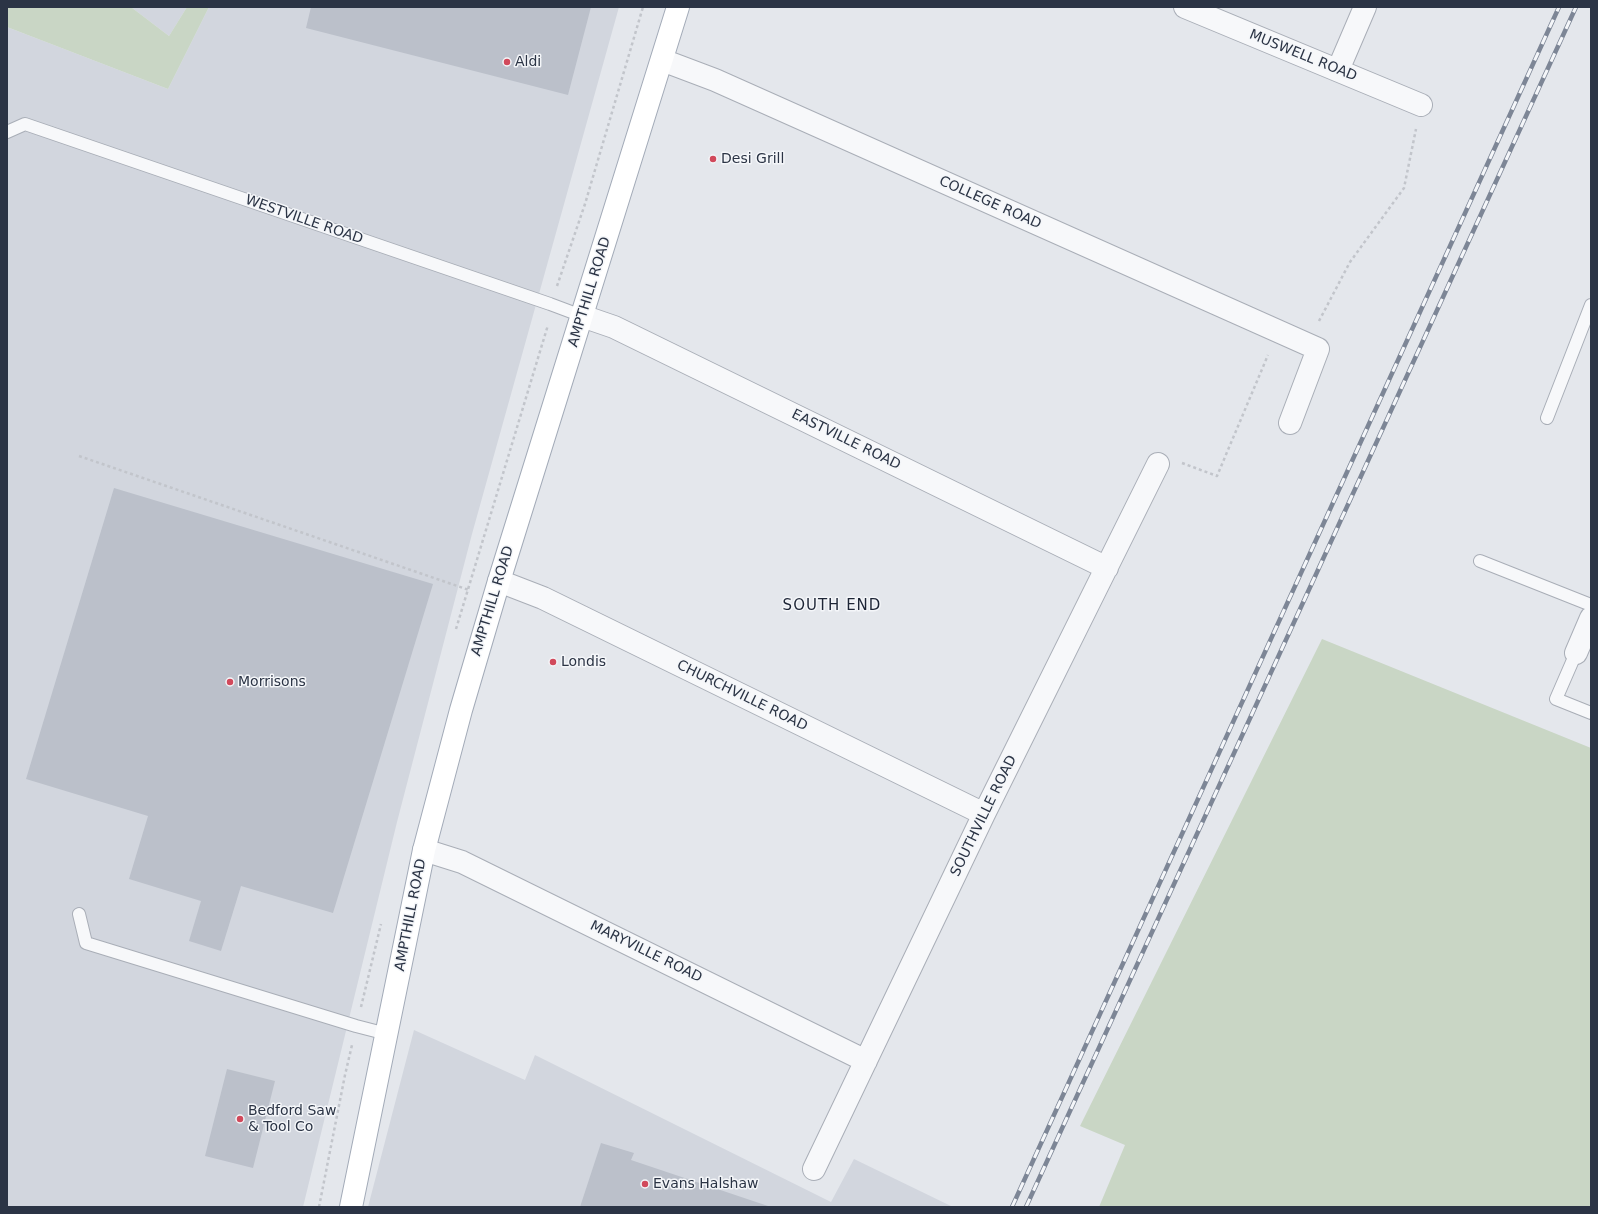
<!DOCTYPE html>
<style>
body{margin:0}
#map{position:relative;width:1598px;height:1214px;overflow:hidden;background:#e4e7ec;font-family:"DejaVu Sans",sans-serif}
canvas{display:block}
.frame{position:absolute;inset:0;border:8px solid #2b3445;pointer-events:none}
</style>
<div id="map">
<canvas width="1598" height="1214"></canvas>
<div class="frame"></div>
</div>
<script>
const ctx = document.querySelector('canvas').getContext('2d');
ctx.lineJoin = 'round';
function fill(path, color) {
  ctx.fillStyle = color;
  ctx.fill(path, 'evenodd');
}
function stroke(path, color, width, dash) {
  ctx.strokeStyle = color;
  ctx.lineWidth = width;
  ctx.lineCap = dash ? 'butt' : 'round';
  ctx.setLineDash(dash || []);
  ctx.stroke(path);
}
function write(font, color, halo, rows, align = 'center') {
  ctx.font = font + ' "DejaVu Sans",sans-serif';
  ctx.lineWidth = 3;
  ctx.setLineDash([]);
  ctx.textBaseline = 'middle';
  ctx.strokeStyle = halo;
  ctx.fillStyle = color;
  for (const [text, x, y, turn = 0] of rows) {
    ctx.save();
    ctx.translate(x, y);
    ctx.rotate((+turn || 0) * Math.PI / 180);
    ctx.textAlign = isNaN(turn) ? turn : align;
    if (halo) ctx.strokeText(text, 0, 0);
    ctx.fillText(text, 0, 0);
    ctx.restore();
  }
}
fill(new Path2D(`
 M131,7h56l-18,29z
 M209,7h410l-147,527 -75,288 -94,385h-296v-1180l161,62z
 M414,1030l111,50 10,-25 296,147 23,-43 99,48h-585z`), '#d2d6de');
fill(new Path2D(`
 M7,7h124l38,29 18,-29h22l-41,82 -161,-62z
 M1322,639l269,109v459h-492l26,-62 -45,-19z`), '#c9d6c5');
fill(new Path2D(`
 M311,7h280l-23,88 -262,-67z
 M114,488l319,96 -100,329 -92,-27 -20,65 -32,-10 12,-40 -72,-22 19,-63 -122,-37z
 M227,1069l48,12 -22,87 -48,-12z
 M601,1143l33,10 -3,7 140,47h-191z`), '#bbc0ca');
const service = new Path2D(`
 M7,132l18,-8 525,180 32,12
 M1547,418l44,-113
 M1480,561l111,44
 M1576,653l-20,46 35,14
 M79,914l7,29 270,83 31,8`);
const minor = new Path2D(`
 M1185,7l236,98
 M662,60l53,20 603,269 -28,74
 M1338,70l27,-63
 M582,316l32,11 493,241
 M499,581l44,17 441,216
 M1576,653l15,-35
 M424,850l38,12 404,199
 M814,1169l170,-355 174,-350`);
const primary = new Path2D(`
 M351,1207l73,-357 37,-140 38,-129 179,-574`);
stroke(service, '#a9aeb7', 14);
stroke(minor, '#a9aeb7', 24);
stroke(primary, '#a3abb8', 24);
stroke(new Path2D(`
 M557,286l28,-82 58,-197
 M1319,321l31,-59 54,-74 12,-59
 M79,456l390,134
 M1182,463l35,13 51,-121
 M456,629l92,-304
 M361,1007l20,-83
 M319,1207l26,-132 7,-30`), '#c2c5cb', 2.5, [3, 3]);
stroke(service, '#f7f8fa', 12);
stroke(minor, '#f7f8fa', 22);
stroke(primary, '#fff', 22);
const rail = new Path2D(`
 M1012,1207l547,-1200
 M1026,1207l550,-1200`);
stroke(rail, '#7d8696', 4.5);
stroke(rail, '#f4f6f9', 3, [9]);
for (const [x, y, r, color] of [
 [507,62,4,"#d1495b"],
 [713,159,4,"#d1495b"],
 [553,662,4,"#d1495b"],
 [230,682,4,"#d1495b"],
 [240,1119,4,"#d1495b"],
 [645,1184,4,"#d1495b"]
]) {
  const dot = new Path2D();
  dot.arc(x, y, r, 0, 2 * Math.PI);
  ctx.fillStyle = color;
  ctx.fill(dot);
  stroke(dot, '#f4f6f9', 1.5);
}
write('14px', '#2b3445', '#f4f6f9', [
 ["MUSWELL ROAD",1303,56,22],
 ["COLLEGE ROAD",990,203,24],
 ["WESTVILLE ROAD",304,220,19],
 ["AMPTHILL ROAD",590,292,-73],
 ["EASTVILLE ROAD",846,440,26],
 ["AMPTHILL ROAD",493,601,-73],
 ["CHURCHVILLE ROAD",742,696,26],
 ["SOUTHVILLE ROAD",984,816,-64],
 ["AMPTHILL ROAD",411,915,-79],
 ["MARYVILLE ROAD",646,952,26]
]);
write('14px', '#2b3445', '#f4f6f9', [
 ["Aldi",515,62],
 ["Desi Grill",721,159],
 ["Londis",561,662],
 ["Morrisons",238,682],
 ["Bedford Saw",248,1111],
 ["& Tool Co",248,1127],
 ["Evans Halshaw",653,1184]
], 'left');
ctx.letterSpacing = '1px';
write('15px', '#1d2536', '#f4f6f9', [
 ["SOUTH END",832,606]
]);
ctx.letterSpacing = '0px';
</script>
